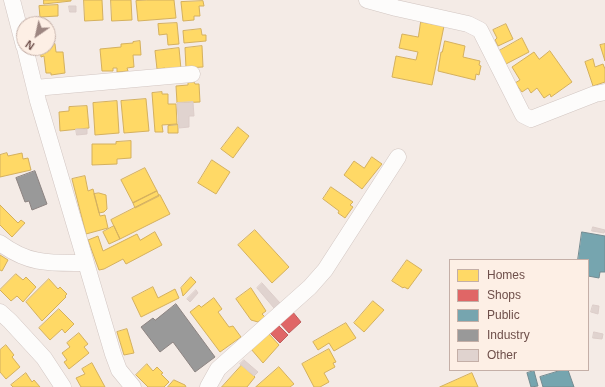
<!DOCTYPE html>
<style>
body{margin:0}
#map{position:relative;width:605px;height:387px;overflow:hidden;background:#f4ebe6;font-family:Arial,sans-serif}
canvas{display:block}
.legend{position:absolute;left:449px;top:259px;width:140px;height:112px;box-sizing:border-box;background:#fdefe5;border:1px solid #c4afa7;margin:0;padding:5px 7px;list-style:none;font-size:12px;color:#6e4f4a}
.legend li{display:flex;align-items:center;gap:8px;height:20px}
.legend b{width:20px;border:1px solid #c4afa7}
.north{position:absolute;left:16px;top:16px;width:40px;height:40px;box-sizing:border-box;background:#fdefe5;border:1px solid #c4afa7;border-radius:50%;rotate:214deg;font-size:11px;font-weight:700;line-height:16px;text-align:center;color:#6e4f4a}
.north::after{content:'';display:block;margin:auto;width:14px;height:18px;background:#9d8681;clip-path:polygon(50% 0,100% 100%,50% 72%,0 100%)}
</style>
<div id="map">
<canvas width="605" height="387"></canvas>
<ul class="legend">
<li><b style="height:11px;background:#ffd966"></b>Homes</li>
<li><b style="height:11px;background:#e06666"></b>Shops</li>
<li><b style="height:11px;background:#76a5af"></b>Public</li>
<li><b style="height:11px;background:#999"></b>Industry</li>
<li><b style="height:11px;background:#e0d3cf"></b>Other</li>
</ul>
<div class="north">N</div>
</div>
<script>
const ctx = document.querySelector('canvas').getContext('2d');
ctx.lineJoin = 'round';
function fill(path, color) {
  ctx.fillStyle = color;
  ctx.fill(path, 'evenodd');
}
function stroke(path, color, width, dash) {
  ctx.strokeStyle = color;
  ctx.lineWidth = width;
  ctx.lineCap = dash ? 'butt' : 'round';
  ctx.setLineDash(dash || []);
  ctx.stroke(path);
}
const homes = new Path2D(`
 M44,0h27v1l-27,3z
 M84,0h18l1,20 -18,1z
 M111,0h20l1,20 -20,1z
 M147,0h27l2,18 -38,3 -2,-20z
 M203,1l1,5h-5l1,10h-6v4l-11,1 -2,-19z
 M58,5v11l-18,1 -1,-11z
 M421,22l23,4 -12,59 -40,-8 4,-21 20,4 2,-8 -19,-4 3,-14 16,3z
 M177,23l2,21 -11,1 -1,-11 -8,1 -1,-11z
 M506,24l7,15 -15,7 -3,-6 2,-2 -4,-8z
 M201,29l1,6h4v6l-22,2 -1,-12z
 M522,38l7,14 -23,12 -7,-13z
 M140,41l1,14h-8l1,12 -7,1 1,3 -11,1v-4h-4v3h-11l-2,-22 21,-2v-3l12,-1v-1z
 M445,41l20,5 -2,11 17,4 -1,4 2,1 -2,9 -3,-1 -1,6 -37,-9 3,-19h1z
 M55,44l1,8h7l2,21 -14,2v-2h-5l-2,-17 -3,1 -1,-9h8v-3z
 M605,44v17l-5,-16z
 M202,46l1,21 -17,1 -1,-20z
 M179,48l2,21 -15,2 -1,-3 -8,1 -2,-18z
 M550,51l22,31 -21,15 -1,-3 -6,4 -7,-10 -6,5 -3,-5 -6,4 -7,-9 5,-3 -8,-13 22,-15 5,7z
 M593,59l2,8 8,-3 2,5v13l-12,4 -8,-24z
 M194,82l1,2h4l1,18 -23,1 -1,-17 12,-1v-2z
 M162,92v2h6v10h8l1,20 -15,1 1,7h-8l-3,-39z
 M146,99l3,32 -25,2 -3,-32z
 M117,101l2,32 -24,2 -2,-32z
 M87,106l2,22 -29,3 -1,-19 10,-1v-4z
 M178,125v8h-10v-7z
 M238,127l11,9 -16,22 -12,-9z
 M131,141v17l-14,1v5l-25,1v-21h24v-2z
 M7,153l1,3 14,-3 1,6 5,-1 3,12 -31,7v-22z
 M372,157l10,7 -20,25 -18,-14 10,-14 10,7z
 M212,160l18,12 -14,22 -18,-11z
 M145,168l12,23 -24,12 -12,-23z
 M85,176l3,15 5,-2 7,27 5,-1 3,13 -22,6 -14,-55z
 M331,187l22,15 -3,3 3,2 -8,11 -7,-5 1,-2 -16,-12z
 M157,191l2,5 -24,12 -2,-5z
 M99,193l7,2 1,14 -3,3 -5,1 -5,-19z
 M160,195l10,19 -50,25 -9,-19z
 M0,205l18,18 3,-3 4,3 -13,14 -12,-12z
 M114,226l6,13 -11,5 -6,-12z
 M255,230l34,37 -17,16 -34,-38z
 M155,232l7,13 -36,19 -3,-5 -19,10 -5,1 -11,-30 10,-4 5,15 34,-17 3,6z
 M0,255l8,5 -6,11 -2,-1z
 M407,260l15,10 -14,19 -4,-2 -1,1 -11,-7z
 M16,274l7,6 3,-3 10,10 -13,15 -6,-6 -6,5 -11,-11z
 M191,277l5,5 -13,14 -2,-8z
 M49,279l9,10 2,-2 7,7 -2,2 1,1 -24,24 -16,-19z
 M153,287l5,11 17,-9 4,9 -38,19 -9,-19z
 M251,288l15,23 -4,3 3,3 -7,5 -7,-2 -15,-21z
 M214,298l8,11 -4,3 11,15 4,-1 8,11 -21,15 -30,-40 9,-7 2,2z
 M373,301l11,9 -20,22 -10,-9z
 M59,309l15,15 -9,9 -3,-4 -12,11 -11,-12z
 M346,323l10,15 -22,13 -5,-8 -11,7 -5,-8z
 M127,329l7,24 -10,2 -7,-23z
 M79,333l9,11 -4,3 5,6 -20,16 -5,-7 3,-2 -5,-7 8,-6 -3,-4z
 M269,334l10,11 -16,18 -12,-14z
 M6,345l8,10 -2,2 8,10 -14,12 -6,-7v-22z
 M329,349l7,13 -3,1 2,4 -11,6 5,9 -9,5h-6l-12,-23z
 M92,363l13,24h-24l-5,-9 9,-4 -3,-5z
 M147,364l6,7 4,-4 6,6 -2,1 8,8 -5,5h-16l-12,-12z
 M242,365l13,12 -8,10h-25z
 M279,367l15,17 -4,3h-34z
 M26,373l6,9 2,-2 6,7h-27l-2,-2z
 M472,373l6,14h-38z
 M174,380l11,5 1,2h-18z`);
fill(homes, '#ffd966');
stroke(homes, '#d4b05e', 1);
const shops = new Path2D(`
 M292,311l9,11 -12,11 -10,-11z
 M278,325l10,10 -8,8 -10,-10z`);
fill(shops, '#e06666');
stroke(shops, '#be5f5e', 1);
const public = new Path2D(`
 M582,232l23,4v36h-5l-1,6 -11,-2v-16h-10z
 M562,370h6l6,17h-31l-3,-10z
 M534,371l4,15 -7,1 -4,-14z`);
fill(public, '#76a5af');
stroke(public, '#748b91', 1);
const industry = new Path2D(`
 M35,171l12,33 -15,6 -3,-9 -4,1 -9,-24z
 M176,304l39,53 -20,15 -22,-30 -13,10 -19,-25 12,-9 2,2z`);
fill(industry, '#999');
stroke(industry, '#8c8381', 1);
const building = new Path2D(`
 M69,6h7v6h-6z
 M193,102l1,14h-5v11l-10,1 -2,-25z
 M76,129h11v5l-10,1z
 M593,227l12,3 -1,3 -12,-2z
 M262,283l18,20 -6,5 -17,-20z
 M196,290l2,3 -8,9 -3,-3z
 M593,305l6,1 -1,8 -7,-2z
 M594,332l9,2 -1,5 -9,-1z
 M244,360l14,12 -4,4 -14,-12z`);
fill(building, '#e0d3cf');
stroke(building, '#dccdc9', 1);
const street = new Path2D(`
 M12,0l12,46
 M367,0l29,8 72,16 12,6 43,85 8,4 64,-25 10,-2
 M25,48l13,53 75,253 6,16 14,17
 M35,88l157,-14
 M0,243c29,22 51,20 86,20
 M0,312l10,9 34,37 19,29
 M208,387l10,-18 92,-82 15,-17 73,-113`);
stroke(street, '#d2c6c2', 17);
stroke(street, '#fdfcfb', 16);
</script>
